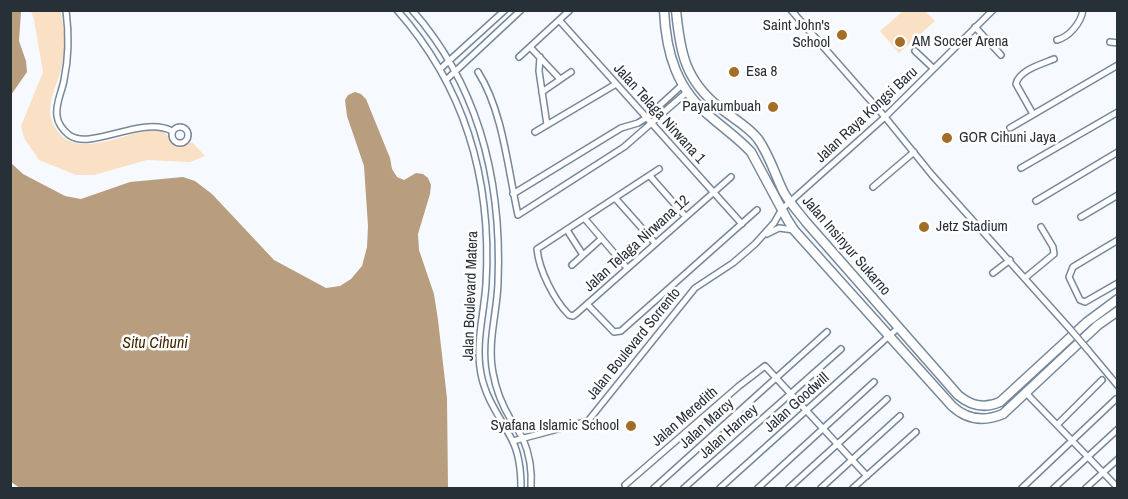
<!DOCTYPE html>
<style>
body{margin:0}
#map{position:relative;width:1128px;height:499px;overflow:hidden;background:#f6fafe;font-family:"Archivo Narrow",sans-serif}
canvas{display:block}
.frame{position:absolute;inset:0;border:12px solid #272f37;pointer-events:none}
</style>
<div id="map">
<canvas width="1128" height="499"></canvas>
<div class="frame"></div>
</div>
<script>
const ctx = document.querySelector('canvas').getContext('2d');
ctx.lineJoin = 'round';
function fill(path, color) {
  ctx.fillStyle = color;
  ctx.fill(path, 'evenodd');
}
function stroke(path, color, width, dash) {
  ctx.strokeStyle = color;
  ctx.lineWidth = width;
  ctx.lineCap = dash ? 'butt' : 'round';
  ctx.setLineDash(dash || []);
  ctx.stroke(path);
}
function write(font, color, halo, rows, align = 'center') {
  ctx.font = font + ' "Archivo Narrow",sans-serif';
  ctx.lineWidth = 5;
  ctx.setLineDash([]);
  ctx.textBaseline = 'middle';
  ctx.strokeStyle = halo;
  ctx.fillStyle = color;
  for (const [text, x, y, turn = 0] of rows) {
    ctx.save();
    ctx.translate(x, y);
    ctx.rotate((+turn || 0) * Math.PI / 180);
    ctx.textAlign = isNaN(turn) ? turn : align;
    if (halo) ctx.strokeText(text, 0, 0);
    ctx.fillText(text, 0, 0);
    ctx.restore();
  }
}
fill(new Path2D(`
 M31,11h30c2,12 4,27 4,41 -2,20 -14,40 -15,57 -1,11 8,26 17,31 24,12 56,-6 81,-9 4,0 9,-1 13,0 8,2 9,11 15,16l16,-5 13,14 -15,6 -43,-2 -53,15h-18l-37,-15 -15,-22 -3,-12 22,-54 -9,-52z
 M903,11h22l10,10 -36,32 -19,-22z`), '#fae0c4');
fill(new Path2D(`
 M11,10l10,2 -2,29 7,20 1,11 -16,23z
 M355,92l6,2 5,5 24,59 2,11 5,8 7,3 12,-7 7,1 5,4 3,7 -1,9 -12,40 1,16 15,44 4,26 9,78 1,90h-428l-9,-6v-319l12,11 42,22 16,3 49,-17 53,-5 12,4 17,13 62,66 52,28 14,-2 11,-7 11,-13 5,-19 1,-21 -4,-60 -17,-50 -2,-16 3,-5z`), '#b89d7f');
const street = new Path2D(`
 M66,10c3,24 3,47 -2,70 -2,12 -9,24 -7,36 1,8 6,14 12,19 22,16 72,-20 103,-4
 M397,10c69,78 95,172 89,274 -2,31 -11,59 -5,90 5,26 20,44 31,66 8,15 9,32 9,48
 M412,10c68,77 90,173 86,273 -1,31 -11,59 -5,90 3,17 9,32 18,47 4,6 9,13 12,19 7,16 9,33 8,49
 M791,10l94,107 47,58 138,154
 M559,20l183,204
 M975,27l26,28
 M1057,40c12,-3 24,-17 26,-30
 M1110,42l8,1
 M530,47l30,32
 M915,51l18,17
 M519,57l51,-47
 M540,57l-1,14 8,54
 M440,69l65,-59
 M478,72c25,39 30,98 40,143l106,-68 63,-55
 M446,80l75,-70
 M542,92l29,-20
 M1033,114l-17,-30c3,-14 26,-20 38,-25
 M172 135a8 8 0 1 1 16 0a8 8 0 1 1-16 0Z
 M1010,128l108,-63
 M535,132l81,-48
 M1021,168l97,-56
 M659,169l-122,80c2,21 17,51 32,66l4,1 4,-3 154,-136
 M650,176l35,40
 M873,187l41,-35
 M513,194l108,-66 17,-5 8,-5 36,-33
 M616,199l39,44
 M1036,201l82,-49
 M1081,217l37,-22
 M585,219l42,49
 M567,230l16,25
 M767,234l12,-6 15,2
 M1118,240l-45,27 -4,10 11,23 5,2 33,-19
 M572,265l29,-26
 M993,273l17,-13
 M1025,278l29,-24 -1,-7 -12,-20
 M587,304l27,28 7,-1 136,-121
 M1088,350l30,36
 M1026,393l92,95
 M1057,425l45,-45
 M513,441l75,-20 107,-133 38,-25 22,-19 19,-21 8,-14 103,-92 108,-107
 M625,485l114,-99 26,-20 102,110
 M654,488l173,-156
 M684,488l157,-139
 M720,488l179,-161
 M758,488l116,-106
 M789,488l98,-89
 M821,488l79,-72
 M853,488l63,-56
 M1022,488l94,-89
 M1054,488l64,-59
 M1086,488l32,-29`);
const primary = new Path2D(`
 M664,10c2,44 13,80 48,108 14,12 27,21 39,34l36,67 7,11 158,176c15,14 32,16 51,8l95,-89 20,-14
 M676,10c4,42 9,70 43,97 13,11 29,19 39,32 12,17 17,36 26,54 6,10 15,20 22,29l152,173c13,11 26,14 42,7l87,-80 31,-23`);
stroke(street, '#76889b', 8);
stroke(primary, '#76889b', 11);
stroke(street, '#fff', 5);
stroke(primary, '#fff', 8);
const streetBridge = new Path2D(`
 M1070,329l18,21`);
stroke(streetBridge, '#76889b', 8, []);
stroke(streetBridge, '#fff', 5);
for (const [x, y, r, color] of [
 [842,35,6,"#a26d27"],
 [900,42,6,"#a26d27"],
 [734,72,6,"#a26d27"],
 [773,107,6,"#a26d27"],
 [947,138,6,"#a26d27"],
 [924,227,6,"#a26d27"],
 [631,426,6,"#a26d27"]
]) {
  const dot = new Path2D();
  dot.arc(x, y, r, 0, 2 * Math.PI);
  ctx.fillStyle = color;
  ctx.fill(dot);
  stroke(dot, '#fff', 2);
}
write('15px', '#272f37', '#fff', [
 ["Saint John's",830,26,"right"],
 ["School",830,43,"right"],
 ["AM Soccer Arena",912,42],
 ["Esa 8",746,72],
 ["Payakumbuah",761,107,"right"],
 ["GOR Cihuni Jaya",959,138],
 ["Jetz Stadium",936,227],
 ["Syafana Islamic School",619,426,"right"]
], 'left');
write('15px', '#272f37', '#fff', [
 ["Jalan Telaga Nirwana 1",659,114,48],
 ["Jalan Raya Kongsi Baru",867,115,-43],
 ["Jalan Telaga Nirwana 12",637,244,-42],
 ["Jalan Insinyur Sukarno",846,246,49],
 ["Jalan Boulevard Matera",471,296,-88],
 ["Jalan Boulevard Sorrento",634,344,-51],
 ["Jalan Goodwill",797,403,-42],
 ["Jalan Meredith",685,417,-41],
 ["Jalan Marcy",707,424,-42],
 ["Jalan Harney",729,432,-42]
]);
write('italic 16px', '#412600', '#fff', [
 ["Situ Cihuni",155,344]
]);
</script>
